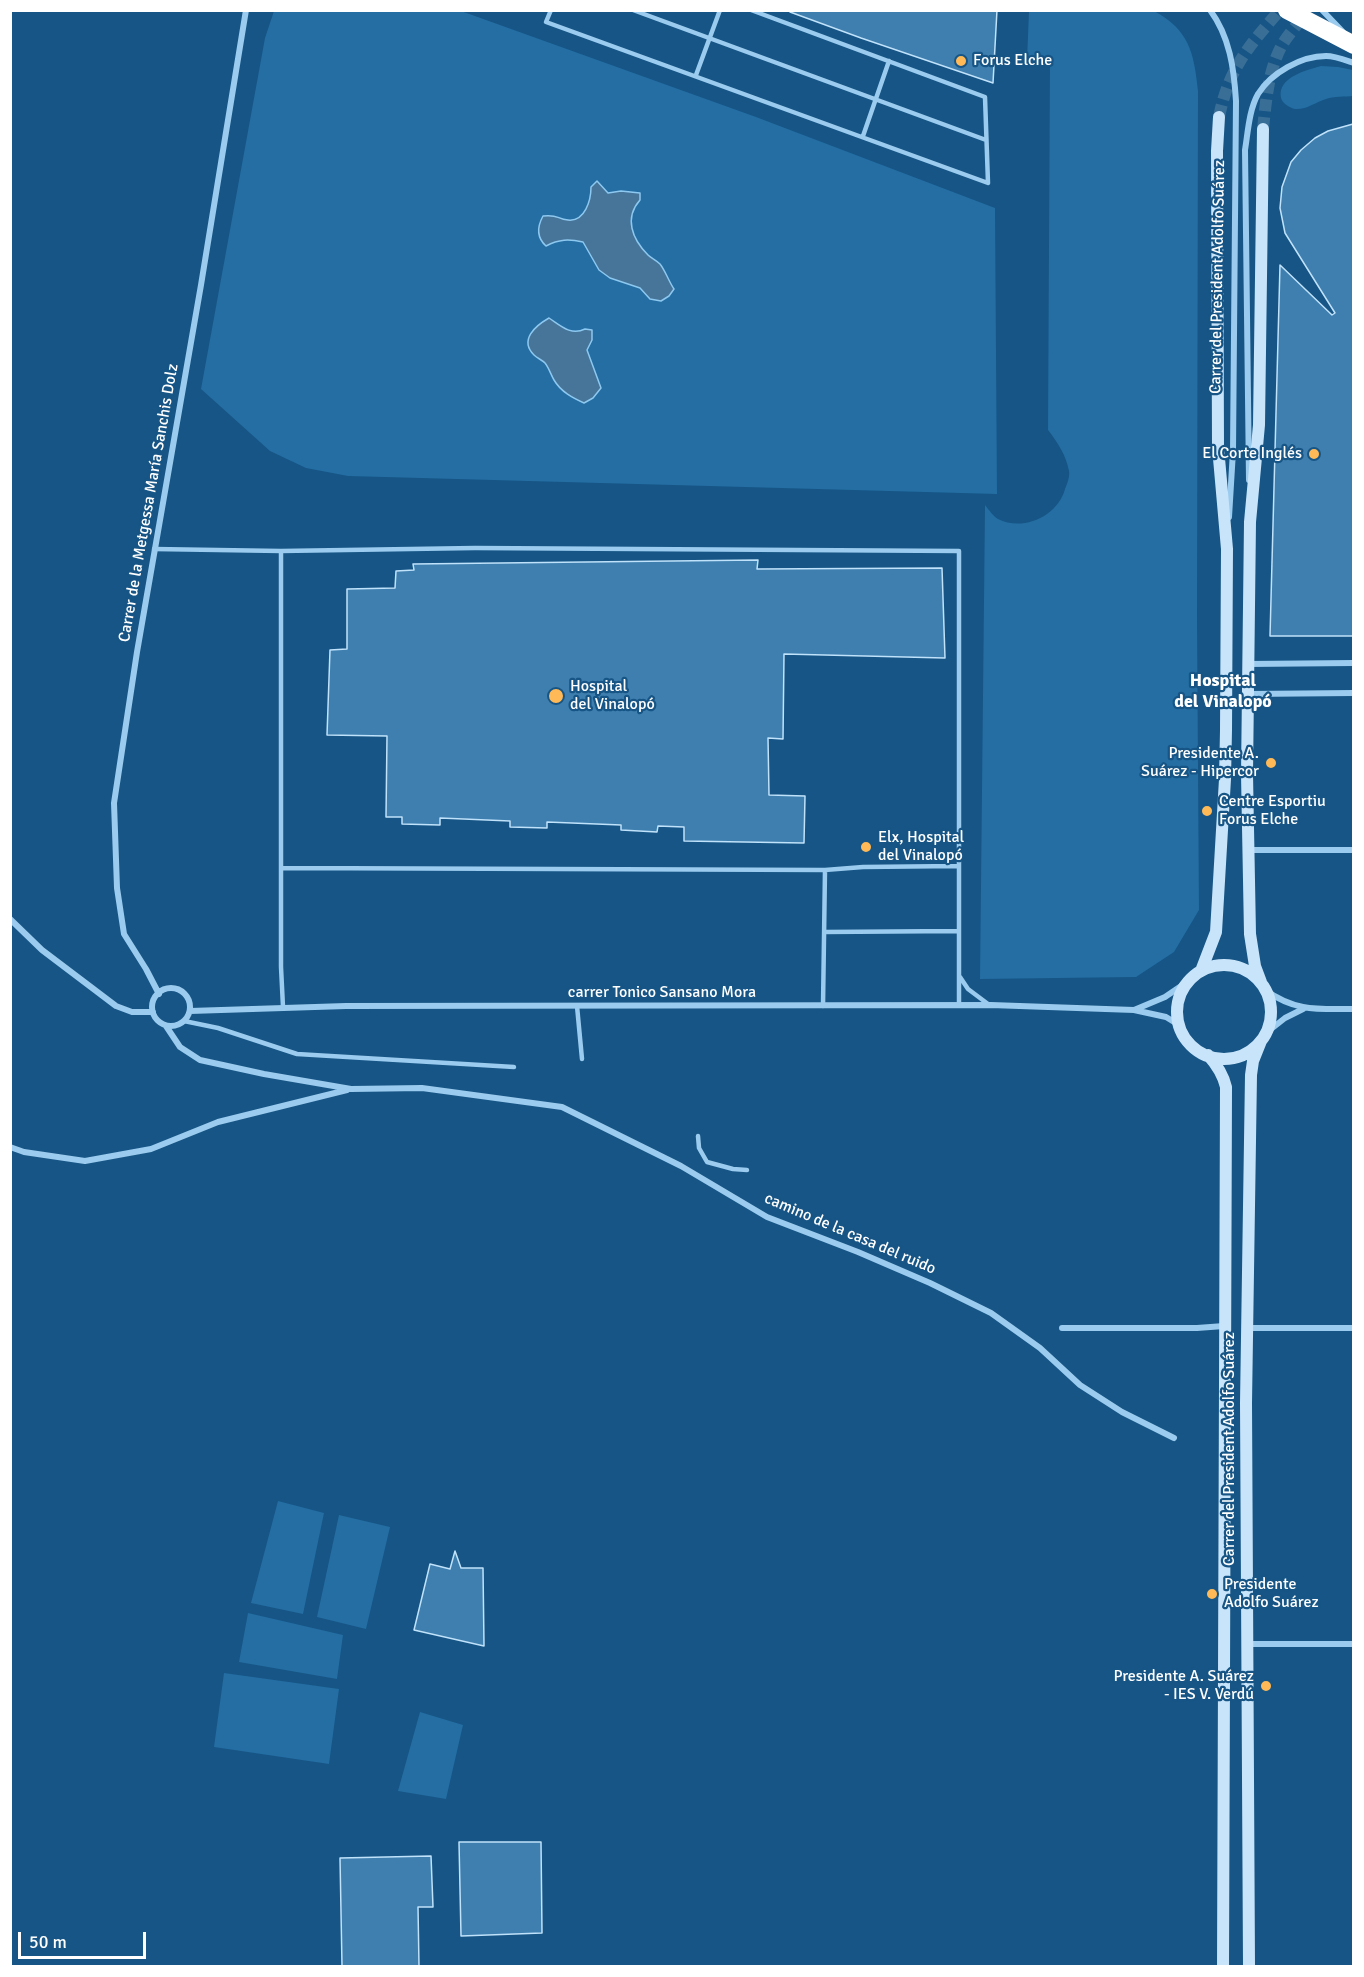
<!DOCTYPE html>
<meta charset="utf-8">
<style>
body{margin:0}
#map{position:relative;width:1364px;height:1977px;overflow:hidden;background:#165585;font-family:Signika,sans-serif}
canvas{display:block}
.frame{position:absolute;inset:0;border:12px solid #fff;pointer-events:none}
.scale{position:absolute;left:18px;top:1932px;width:128px;height:27px;box-sizing:border-box;border:3px solid #fff;border-top:0;padding-left:8px;font-size:18px;line-height:21px;white-space:nowrap;color:#fff;-webkit-text-stroke:4px #165585;paint-order:stroke}
</style>
<div id="map">
<canvas width="1364" height="1977"></canvas>
<div class="frame"></div>
<div class="scale">50 m</div>
</div>
<script>
const ctx = document.querySelector('canvas').getContext('2d');
ctx.lineJoin = 'round';
function fill(path, color) {
  ctx.fillStyle = color;
  ctx.fill(path, 'evenodd');
}
function stroke(path, color, width, dash) {
  ctx.strokeStyle = color;
  ctx.lineWidth = width;
  ctx.lineCap = dash ? 'butt' : 'round';
  ctx.setLineDash(dash || []);
  ctx.stroke(path);
}
function write(font, color, halo, rows, align = 'center') {
  ctx.font = font + ' Signika,sans-serif';
  ctx.lineWidth = 4.5;
  ctx.setLineDash([]);
  ctx.textBaseline = 'middle';
  ctx.strokeStyle = halo;
  ctx.fillStyle = color;
  for (const [text, x, y, turn = 0] of rows) {
    ctx.save();
    ctx.translate(x, y);
    ctx.rotate((+turn || 0) * Math.PI / 180);
    ctx.textAlign = isNaN(turn) ? turn : align;
    if (halo) ctx.strokeText(text, 0, 0);
    ctx.fillText(text, 0, 0);
    ctx.restore();
  }
}
fill(new Path2D(`
 M274,11h187l295,106 239,91 2,286 -649,-18 -42,-8 -36,-17 -69,-62 64,-351z
 M1029,11h125c35,19 40,41 44,80l-1,528 2,291 -25,42 -38,25 -156,2 5,-474c4,5 8,11 13,14 25,13 60,-3 67,-30 2,-5 5,-12 4,-18 -3,-16 -11,-28 -21,-41l2,-369 -23,-1z
 M1321,66l17,1 15,3v26c-8,1 -19,0 -27,3 -10,3 -20,11 -31,10 -5,-1 -13,-6 -14,-11 -4,-21 26,-28 40,-32z
 M278,1501l46,12 -21,101 -52,-11z
 M339,1515l51,12 -24,102 -49,-12z
 M248,1613l95,22 -6,44 -98,-17z
 M224,1673l115,16 -10,75 -115,-17z
 M420,1712l43,13 -17,74 -48,-8z`), '#246ea3');
const water = new Path2D(`
 M597,181l11,12 13,-2 19,2v7c-16,18 -8,39 8,55 3,3 8,5 12,9 5,6 9,18 14,25l-5,7 -8,5 -11,-2 -10,-11 -30,-10 -11,-8 -16,-28c-14,-3 -24,-3 -37,4 -10,-9 -9,-19 -3,-30 15,-2 14,3 25,4 17,2 23,-20 23,-33z
 M549,318c12,8 22,18 36,11l7,1v10l-5,10 14,38 -8,10 -9,5c-11,-5 -23,-11 -30,-23 -3,-5 -5,-12 -9,-17 -3,-3 -8,-5 -11,-8 -15,-15 1,-29 15,-37z`);
fill(water, '#477599');
stroke(water, '#8dc8f0', 1.5);
const building = new Path2D(`
 M790,10h207l-4,73 -132,-45 -71,-26z
 M1353,124v512h-83l10,-371 52,50 3,-2 -50,-80 -5,-25 2,-21 9,-25 10,-12 14,-12 13,-7z
 M758,560l-1,9 185,-1 3,90 -161,-4 -1,85 -15,-1 1,57 36,1 -1,47 -120,-2v-14l-26,-1 -1,6 -36,-2v-5l-74,-3v6l-37,-1v-6l-70,-3v7l-38,-1v-7h-16l1,-81 -60,-1 3,-85 17,-1v-60l48,-1 1,-17 18,-1 -1,-6z
 M455,1551l6,17h22l1,78 -70,-16 16,-66 20,5z
 M459,1842h82l1,91 -81,3z
 M431,1856l2,51h-15l1,59h-77l-2,-108z`);
fill(building, '#3e7faf');
stroke(building, '#c0e2fa', 1.5);
stroke(new Path2D(`
 M1219,117c10,-49 29,-70 61,-107
 M1263,129c3,-28 5,-58 19,-84 7,-12 18,-23 26,-35`), '#396e97', 12, [12, 6]);
stroke(new Path2D(`
 M551,10l-5,12 442,161 -3,-86 -234,-87
 M633,10l353,130
 M696,75l24,-65
 M863,136l26,-75
 M154,549l127,2v416l2,40
 M281,551l194,-3 484,3v454
 M282,868l543,2 38,-3 95,-1
 M824,932l135,-1
 M960,977l8,12 20,15
 M577,1006l5,53
 M823,1006l2,-136
 M184,1021l34,7 79,26 217,13
 M698,1136l1,12 8,14 26,7 14,1`), '#9bcbee', 4.5);
stroke(new Path2D(`
 M1210,10c20,27 24,59 26,91l-3,350 -4,66
 M1322,10l21,22
 M1249,480l-4,-330c3,-18 4,-40 13,-56 13,-21 43,-38 68,-38 9,0 19,4 28,7
 M1248,664l106,-1
 M1248,694l106,-1
 M1248,850h106
 M10,919l32,31 74,56 16,6h21
 M152 1007a19 19 0 1 1 38 0a19 19 0 1 1-38 0Z
 M1265,990c31,22 53,19 89,19
 M159,994l-13,-25 -22,-35 -7,-46 -3,-85 23,-151 64,-367 45,-275
 M1134,1010l31,-13 25,-17
 M190,1011l156,-5 645,-1 143,5 32,7 13,8
 M166,1026l14,21 20,13 64,14 87,15 71,-1 140,19 119,59 86,51 91,35 72,31 61,30 49,35 40,37 42,27 52,26
 M1266,1033l19,-15 18,-9
 M10,1147l14,5 61,9 66,-12 67,-27 129,-32
 M1062,1328h135l27,-2
 M1247,1328h107
 M1247,1644h107`), '#9bcbee', 6);
stroke(new Path2D(`
 M1177 1012a47 47 0 1 1 94 0a47 47 0 1 1-94 0Z
 M1201,971l15,-39 9,-153 1,-49 1,-181 -9,-102 -1,-296 2,-34
 M1261,982l-6,-16 -5,-32 -3,-160 3,-252 9,-97 4,-296
 M1208,1055c9,10 15,19 18,32l-3,879
 M1249,1966l-3,-563 5,-328 2,-14 8,-20`), '#c8e4fa', 12);
stroke(new Path2D(`
 M1287,10l67,35`), '#fff', 18);
for (const [x, y, r, color] of [
 [961,61,6,"#ffb957"],
 [1314,454,6,"#ffb957"],
 [556,696,8,"#ffb957"],
 [1271,763,6,"#ffb957"],
 [1207,811,6,"#ffb957"],
 [866,847,6,"#ffb957"],
 [1212,1594,6,"#ffb957"],
 [1266,1686,6,"#ffb957"]
]) {
  const dot = new Path2D();
  dot.arc(x, y, r, 0, 2 * Math.PI);
  ctx.fillStyle = color;
  ctx.fill(dot);
  stroke(dot, '#165585', 2);
}
write('16px', '#fff', '#165585', [
 ["Forus Elche",973,61],
 ["El Corte Inglés",1302,454,"right"],
 ["Hospital",570,687],
 ["del Vinalopó",570,705],
 ["Presidente A.",1259,754,"right"],
 ["Suárez - Hipercor",1259,772,"right"],
 ["Centre Esportiu",1219,802],
 ["Forus Elche",1219,820],
 ["Elx, Hospital",878,838],
 ["del Vinalopó",878,856],
 ["Presidente",1224,1585],
 ["Adolfo Suárez",1224,1603],
 ["Presidente A. Suárez",1254,1677,"right"],
 ["- IES V. Verdú",1254,1695,"right"]
], 'left');
write('16px', '#fff', '#165585', [
 ["Carrer del President Adolfo Suárez",1218,277,-89],
 ["Carrer de la Metgessa María Sanchis Dolz",149,503,-80],
 ["carrer Tonico Sansano Mora",662,993],
 ["camino de la casa del ruido",850,1234,23],
 ["Carrer del President Adolfo Suárez",1230,1449,-90]
]);
write('bold 18px', '#fff', '#165585', [
 ["Hospital",1223,681],
 ["del Vinalopó",1223,702]
]);
</script>
